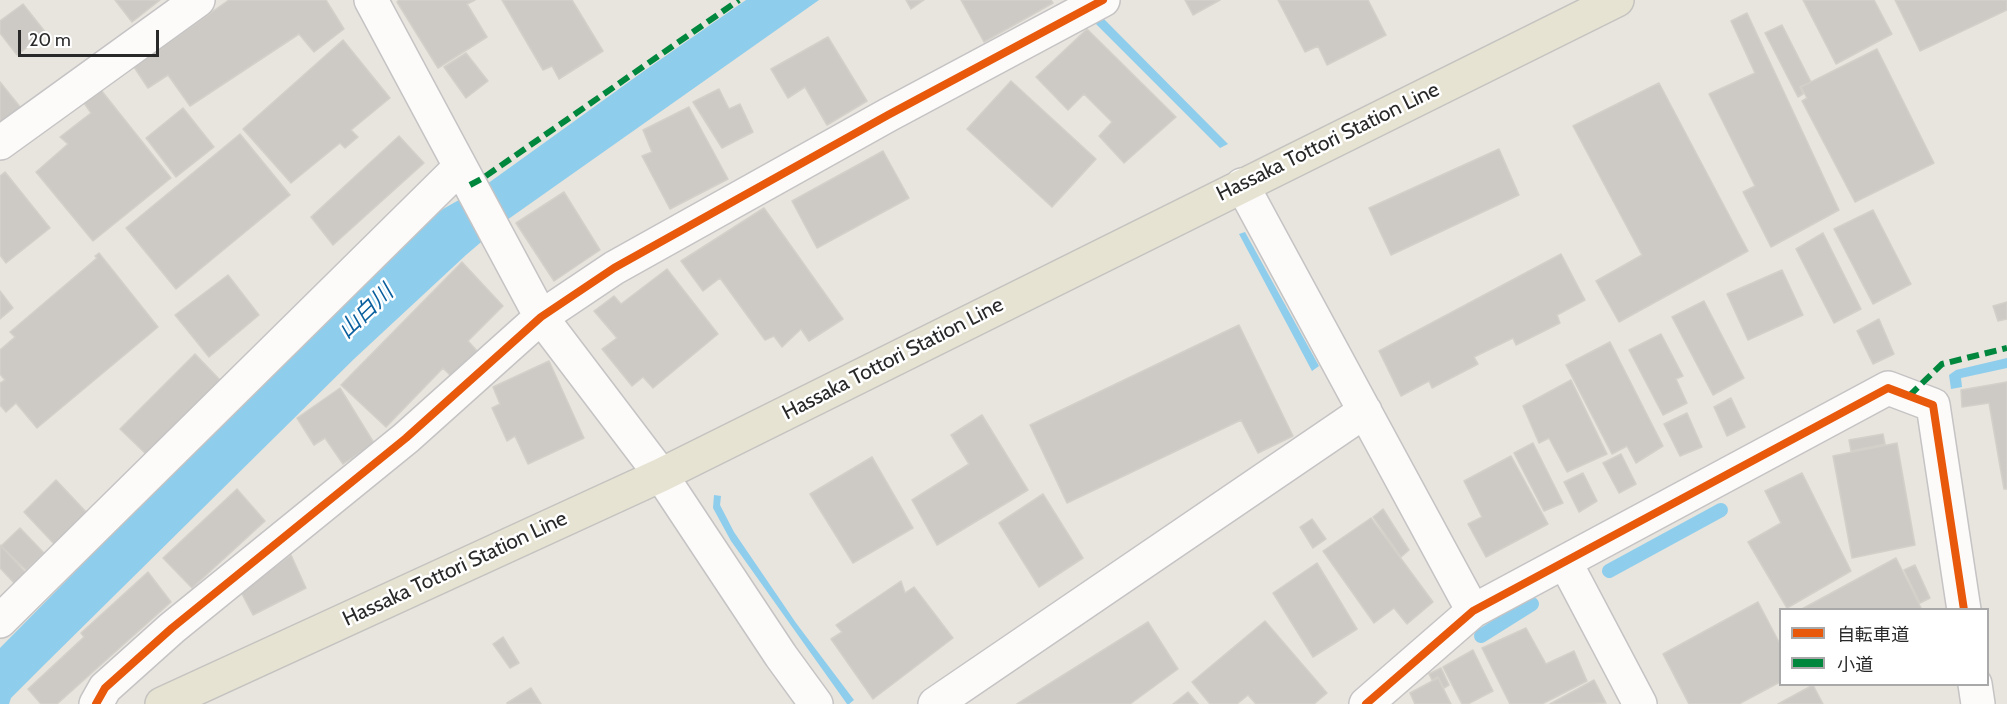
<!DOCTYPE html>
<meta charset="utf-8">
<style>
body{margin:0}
#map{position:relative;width:2007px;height:704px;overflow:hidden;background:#e8e4de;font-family:Cabin,"Noto Sans JP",sans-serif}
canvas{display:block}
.legend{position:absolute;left:1779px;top:608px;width:210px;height:78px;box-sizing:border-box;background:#fff;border:2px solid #a9a9a9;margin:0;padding:8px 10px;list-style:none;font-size:18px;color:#292929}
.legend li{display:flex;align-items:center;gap:12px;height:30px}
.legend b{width:30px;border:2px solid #a9a9a9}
.scale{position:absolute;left:18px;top:30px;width:141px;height:27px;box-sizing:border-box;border:3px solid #292929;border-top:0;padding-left:8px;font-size:18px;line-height:21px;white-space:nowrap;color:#292929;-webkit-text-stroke:4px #fff;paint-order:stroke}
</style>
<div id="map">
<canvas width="2007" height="704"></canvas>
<ul class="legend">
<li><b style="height:8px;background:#e8590c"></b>自転車道</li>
<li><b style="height:8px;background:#00873e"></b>小道</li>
</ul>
<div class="scale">20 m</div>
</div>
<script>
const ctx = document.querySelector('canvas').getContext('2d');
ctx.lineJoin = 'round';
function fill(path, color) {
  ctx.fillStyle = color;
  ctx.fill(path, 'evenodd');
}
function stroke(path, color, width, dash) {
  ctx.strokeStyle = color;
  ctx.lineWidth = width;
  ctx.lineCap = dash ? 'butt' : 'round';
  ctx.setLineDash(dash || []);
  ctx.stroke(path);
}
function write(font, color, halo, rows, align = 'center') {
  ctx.font = font + ' Cabin,"Noto Sans JP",sans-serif';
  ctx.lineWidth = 5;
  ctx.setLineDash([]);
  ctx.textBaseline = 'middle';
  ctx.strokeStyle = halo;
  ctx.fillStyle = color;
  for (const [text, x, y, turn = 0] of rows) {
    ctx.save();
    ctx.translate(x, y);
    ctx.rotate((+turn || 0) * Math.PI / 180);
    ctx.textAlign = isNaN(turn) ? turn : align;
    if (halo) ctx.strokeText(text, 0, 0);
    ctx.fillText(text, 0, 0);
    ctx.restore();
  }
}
fill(new Path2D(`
 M746,0h73l-312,220 -41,35 -112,104 -310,306 -33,33 -2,6h-9v-56l181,-184 246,-243 16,-12 44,-25 157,-113z
 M1099,14l129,130 -8,4 -129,-129z
 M1245,232l74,134 -7,5 -73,-137z
 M2007,358v10l-46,10 1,9 -11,2 -2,-14 7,-5z
 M714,495l7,1 -1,9 14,27 62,91 58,77 -5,4h-2l-116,-163 -18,-33z`), '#8eceec');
stroke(new Path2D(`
 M1609,571l112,-61
 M1481,636l51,-32`), '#8eceec', 14);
const building = new Path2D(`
 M115,0h45l-28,22z
 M229,0h97l18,29 -30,23 -15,-18 -109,72 -22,-31 -20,13 -14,-21z
 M399,0h76l-8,4 20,33 -49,31 -41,-66z
 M502,0h70l31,51 -44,28 -7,-13 -9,4z
 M906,0h18l-13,9z
 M961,0h90l2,3 -69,39z
 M1185,0h35l-27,15z
 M1278,0h90l18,35 -59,30 -9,-19 -13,6z
 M1803,0h71l18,34 -56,30z
 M1895,0h112v10l-87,41z
 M23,4l23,29 -29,22 -17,-22v-12z
 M1747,13l92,197 -68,37 -28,-55 12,-6 -46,-92 46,-21 -24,-52z
 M1782,25l29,57 -11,5 3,7 -5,3 -33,-64z
 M1087,29l89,88 -52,46 -25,-27 13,-14 -28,-28 -16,16 -32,-33z
 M828,37l39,64 -40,24 -22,-38 -17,11 -17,-29z
 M343,40l47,58 -39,32 7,7 -13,11 -5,-5 -49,40 -48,-54z
 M1877,49l57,114 -79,39 -53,-101 5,-3 -6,-11z
 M466,53l22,28 -22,17 -22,-31z
 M1011,81l85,78 -44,48 -85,-78z
 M0,82l21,26 -21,17z
 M1659,83l89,168 -129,71 -23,-41 46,-26 -69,-129z
 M719,89l10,20 11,-5 13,28 -31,16 -29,-46z
 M101,90l70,88 -78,63 -57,-69 32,-28 -8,-7 31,-24 -7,-10z
 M689,107l39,72 -58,30 -28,-53 10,-4 -9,-22z
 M183,108l31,39 -38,30 -30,-39z
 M240,134l50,61 -114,94 -50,-61z
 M399,136l25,27 -91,82 -22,-28z
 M1499,149l20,46 -128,60 -22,-47z
 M883,151l26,47 -92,50 -25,-47z
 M5,172l45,56 -44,35 -6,-8v-79z
 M564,192l36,58 -46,31 -38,-58z
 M764,208l79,111 -34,22 -8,-12 -19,18 -8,-11 -9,4 -45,-62 -17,13 -22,-30z
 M1873,210l38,74 -38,20 -39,-75z
 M1823,233l38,76 -27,14 -38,-74z
 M99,253l59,74 -121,101 -21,-25 -10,9 -6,-7v-22l5,-3 -5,-6v-24l15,-13 -5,-5 87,-74 -2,-2z
 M1561,254l24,46 -28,15 3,8 -44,22 -3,-7 -39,19 4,7 -46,24 -3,-7 -28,15 -22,-45z
 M462,262l41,44 -35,35 10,11 -25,26 -10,-10 -57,59 -45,-42z
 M667,269l51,65 -65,54 -10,-11 -11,9 -30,-37 15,-11 -23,-27 20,-15 7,8z
 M1782,270l21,45 -55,25 -21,-46z
 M228,275l31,40 -50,42 -34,-42z
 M0,291l13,17 -13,11z
 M1704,301l40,77 -31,17 -41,-78z
 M2007,302v17l-9,2 -5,-15z
 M1879,319l15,35 -21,10 -16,-33z
 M1239,325l54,111 -35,17 -17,-33 -174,83 -37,-78z
 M1661,334l22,42 -7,3 11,24 -24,12 -34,-65z
 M1610,342l53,104 -27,17 -9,-17 -15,8 -46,-89z
 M195,354l26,27 -74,74 -27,-26z
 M549,361l35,77 -56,26 -13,-28 -8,5 -15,-33 8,-4 -7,-17z
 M1571,380l36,74 -40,18 -18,-34 -10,5 -16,-37z
 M2007,382v107h-3l-15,-86 -27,4 -1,-17z
 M340,388l34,55 -31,21 -18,-26 -11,7 -17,-27z
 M1731,398l14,29 -18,9 -13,-29z
 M1687,413l15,34 -22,9 -16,-32z
 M982,415l46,75 -91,55 -25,-45 57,-36 -18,-29z
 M1883,434l2,10 -34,7 -2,-11z
 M1533,443l30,60 -19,8 -30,-58z
 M1897,443l18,102 -63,13 -19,-102z
 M1621,454l15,30 -17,9 -16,-30z
 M1511,456l37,68 -62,33 -18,-33 14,-7 -18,-36z
 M872,457l41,71 -60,35 -43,-69z
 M1583,473l14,28 -18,11 -15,-30z
 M1802,473l49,98 -64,37 -39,-66 33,-19 -16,-32z
 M56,480l33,35 -33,31 -32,-34z
 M237,489l28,32 -73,67 -29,-30z
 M1043,494l40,64 -44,29 -40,-64z
 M1383,509l26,41 -8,7 -28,-40z
 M1371,518l62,84 -26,22 -13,-16 -20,15 -51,-72z
 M1312,519l14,20 -13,9 -13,-21z
 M20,528l24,25 -18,17 -25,-24z
 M0,545l27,29 -11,11 -16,-17z
 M291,555l15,33 -53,27 -12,-23z
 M1896,558l26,52h-122z
 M1317,563l40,66 -44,28 -40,-64z
 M1915,565l15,33 -10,5 -16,-33z
 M148,572l23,30 -114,102h-16l-13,-15 56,-52 -3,-4z
 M901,581l4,12 9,-6 39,51 -80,61 -42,-60 11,-7 -6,-7z
 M1758,602l22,42v38l-41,22h-50l-26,-50z
 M1265,621l62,72 -13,11h-58l-8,-9 -11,9h-27l-18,-22z
 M1148,622l30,47 -48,35h-113z
 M1526,628l20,36 28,-13 13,30 -45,23h-32l-28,-56z
 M503,637l16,26 -9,5 -17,-24z
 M1473,650l20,41 -25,13h-6l-19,-37z
 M1441,668l8,17 -5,3 -6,-11 -6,3 -3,-6z
 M1438,678l13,26h-36l-5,-11z
 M1594,680l12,23 -56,1z
 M1813,685l10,19h-45z
 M531,688l10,16h-34v-1z
 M1188,692l10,12h-25z`);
fill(building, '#cdcac5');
stroke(building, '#d3d0ca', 1.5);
const minor = new Path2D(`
 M371,0l170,317 120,158 120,181 35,48
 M0,143l198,-143
 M1242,185l231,426
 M1565,562l75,142
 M0,621l460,-454
 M1975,684l3,20
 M96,704l9,-16 67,-60 234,-190 135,-121 73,-49 274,-153 215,-115
 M935,704l430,-293
 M1366,704l107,-93 415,-223 45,17 31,205`);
const major = new Path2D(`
 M162,704l499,-229 956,-475`);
stroke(minor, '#c5c3c4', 36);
stroke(major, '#c4c3c0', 36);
stroke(minor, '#fcfbfa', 33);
stroke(major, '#e6e3d2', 33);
stroke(new Path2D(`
 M470,185l13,-7 256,-178
 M1909,396l33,-32 65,-16`), '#00873e', 6, [12, 6]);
stroke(new Path2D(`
 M96,704l9,-16 67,-60 234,-190 135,-121 73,-49 274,-153 215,-115
 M1366,704l107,-93 415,-223 45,17 31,205`), '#e8590c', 8);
write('21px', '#292929', '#fff', [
 ["Hassaka Tottori Station Line",1328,142,-26],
 ["Hassaka Tottori Station Line",893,359,-27],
 ["Hassaka Tottori Station Line",455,569,-25]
]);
write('italic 22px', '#095f9d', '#fff', [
 ["山白川",366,312,-44]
]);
</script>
